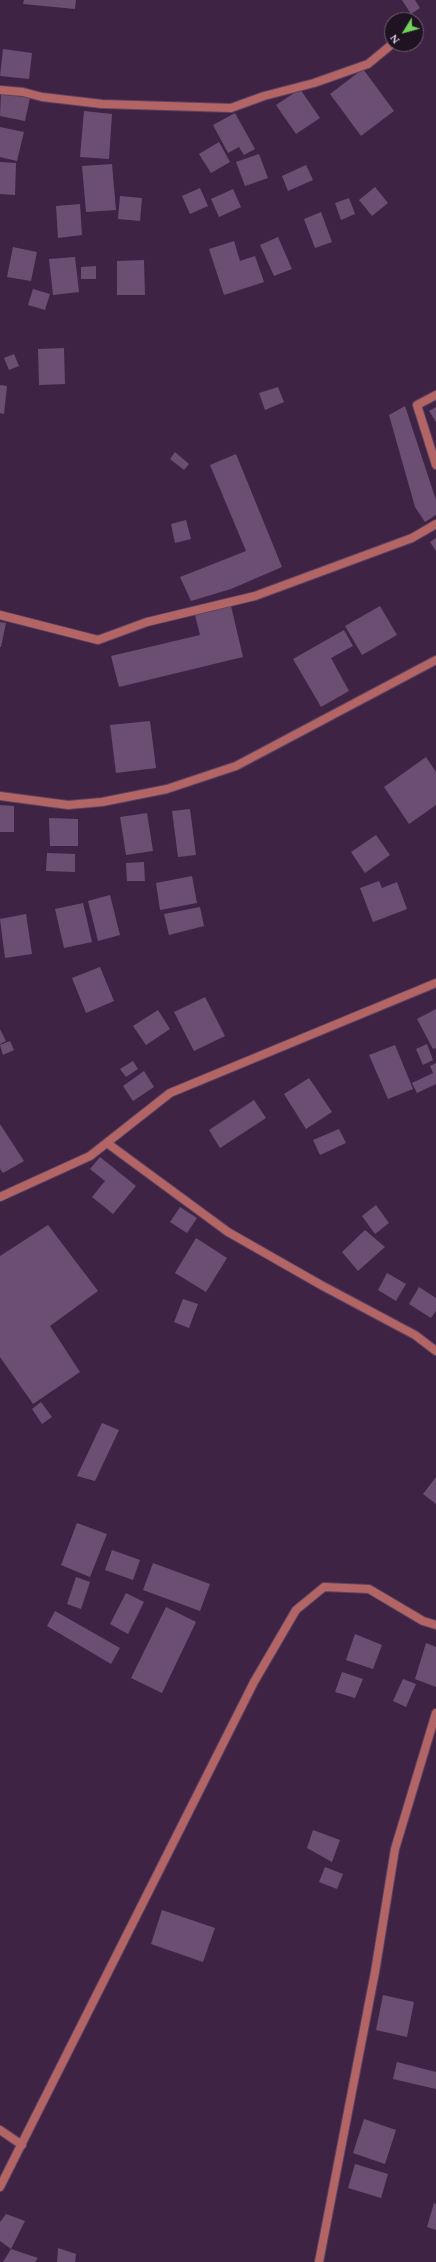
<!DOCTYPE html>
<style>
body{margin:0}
#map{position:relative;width:436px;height:2262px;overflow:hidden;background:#3f2345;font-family:Spectral,serif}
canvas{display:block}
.north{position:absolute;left:384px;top:12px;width:40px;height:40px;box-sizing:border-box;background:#1f1322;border:1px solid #6b5d6f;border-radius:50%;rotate:233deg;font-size:11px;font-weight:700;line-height:16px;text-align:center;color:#decde2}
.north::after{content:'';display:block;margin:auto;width:14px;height:18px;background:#72d25d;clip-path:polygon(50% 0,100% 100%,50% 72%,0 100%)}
</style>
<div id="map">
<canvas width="436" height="2262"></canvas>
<div class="north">N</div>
</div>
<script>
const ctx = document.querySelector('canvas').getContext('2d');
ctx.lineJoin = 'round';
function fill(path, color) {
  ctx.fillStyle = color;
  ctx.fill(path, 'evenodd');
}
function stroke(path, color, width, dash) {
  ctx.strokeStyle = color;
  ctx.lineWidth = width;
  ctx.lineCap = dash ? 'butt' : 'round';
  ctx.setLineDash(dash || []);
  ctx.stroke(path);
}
fill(new Path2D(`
 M24,0h52l-1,9 -52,-5z
 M402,0h13l5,8 -9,6z
 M3,49l29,4 -3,26 -29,-3z
 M363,69l31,42 -33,25 -31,-42z
 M300,89l20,29 -24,16 -20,-29z
 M1,93l29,5 -5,23 -25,-5z
 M84,111l28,3 -3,45 -29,-2z
 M235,113l20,36 -11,6 -5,-8 -11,6 -15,-28z
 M0,127l24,5 -7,29 -17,-4z
 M219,142l11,20 -19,11 -12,-19z
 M259,154l9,24 -23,8 -9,-24z
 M0,162l16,1 -1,32 -15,-1z
 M112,164l4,46 -30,2 -4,-46z
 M306,165l7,15 -25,11 -6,-15z
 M375,187l13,16 -16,13 -13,-16z
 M200,188l8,18 -18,8 -8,-18z
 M233,189l8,18 -22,10 -8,-18z
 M120,196l22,2 -2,23 -22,-2z
 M349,198l6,16 -14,6 -6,-17z
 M80,204l2,31 -24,3 -2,-32z
 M321,212l11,30 -17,6 -11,-29z
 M278,237l14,32 -18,7 -14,-31z
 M234,241l6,20 15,-5 9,26 -40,13 -15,-46z
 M13,247l24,5 -6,29 -24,-4z
 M75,257l4,35 -26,3 -4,-36z
 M144,260l1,35h-28v-34z
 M96,266v13h-15v-12z
 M33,289l17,5 -5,16 -17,-5z
 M64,348l1,36 -26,1 -1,-36z
 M14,354l5,12 -10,4 -5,-12z
 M0,385l7,1 -3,28 -4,-1z
 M278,387l6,15 -19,8 -6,-17z
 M405,406l31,94v15l-11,7 -10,-15 -26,-92z
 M436,407v15l-7,-11z
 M175,452l14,12 -5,6 -14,-11z
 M236,454l46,113 -51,22 -40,12 -11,-24 66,-26 -36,-86z
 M186,520l5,19 -16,4 -4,-19z
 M436,538v13l-6,-9z
 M231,606l12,51 -124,30 -8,-31 89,-21 -5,-20z
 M380,606l17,29 -35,20 -17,-29z
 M0,622l6,1 -5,24h-1z
 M344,630l9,16 -22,12 18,33 -28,16 -28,-48z
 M150,721l6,47 -40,5 -6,-48z
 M426,757l10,15v33l-27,19 -25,-37z
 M0,805l14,1v26h-14z
 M190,809l6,46 -18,2 -6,-46z
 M147,813l6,38 -27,4 -6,-38z
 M49,818l29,1v27h-28z
 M376,835l14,20 -25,18 -14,-21z
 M47,853l28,1v18l-29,-1z
 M144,862l1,19h-18l-1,-18z
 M192,876l5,27 -37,7 -4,-27z
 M379,881l3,7 15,-6 10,27 -34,13 -13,-34z
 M110,895l10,40 -22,6 -10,-40z
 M83,903l9,39 -28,6 -9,-39z
 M200,907l4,19 -35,9 -5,-21z
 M26,914l6,40 -27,4 -5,-39z
 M100,967l14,34 -28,12 -14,-35z
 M205,997l20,39 -31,15 -20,-39z
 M436,1009v39l-3,1 -16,-30z
 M158,1010l12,19 -24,16 -13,-19z
 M0,1029l6,12 -6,3z
 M10,1041l4,9 -11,5 -3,-10z
 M427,1044l6,16 -10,5 -7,-16z
 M395,1045l18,44 -25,10 -19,-44z
 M133,1061l5,8 -12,8 -6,-8z
 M436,1063v21l-19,9 -5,-10 21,-10 -3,-7z
 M144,1071l10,16 -21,14 -10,-15z
 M309,1078l23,34 -26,17 -22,-35z
 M254,1100l12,18 -46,30 -11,-18z
 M0,1124l24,37 -21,12 -3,-4z
 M339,1129l7,14 -26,12 -7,-15z
 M100,1157l36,29 -23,28 -21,-17 13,-16 -15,-12z
 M376,1205l13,18 -14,11 -13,-18z
 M180,1207l17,11 -10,15 -17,-11z
 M48,1225l50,66 -48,35 30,46 -47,32 -33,-47v-101z
 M365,1230l20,17 -27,24 -16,-19z
 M196,1238l31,20 -21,34 -31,-19z
 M387,1273l19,11 -10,17 -18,-11z
 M419,1287l17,11v13l-5,7 -22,-14z
 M183,1299l15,5 -9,24 -15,-6z
 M41,1402l11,15 -10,7 -10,-15z
 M102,1423l17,7 -24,51 -18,-5z
 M436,1477v27l-13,-10z
 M77,1523l30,11 -17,43 -29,-12z
 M112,1550l28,10 -7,20 -28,-10z
 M153,1563l57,21 -10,27 -57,-21z
 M76,1577l14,5 -9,27 -14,-5z
 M126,1593l18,9 -16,32 -18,-10z
 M166,1607l30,15 -34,71 -31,-15z
 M55,1611l65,37 -9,16 -64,-38z
 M355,1634l27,11 -9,24 -27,-9z
 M426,1643l10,4v40l-21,-8z
 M342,1672l21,7 -8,19 -20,-6z
 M403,1679l13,5 -10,23 -13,-6z
 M313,1830l27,10 -8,22 -25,-14z
 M325,1867l18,7 -6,15 -18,-7z
 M162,1910l53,18 -12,34 -52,-18z
 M383,1995l31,7 -7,35 -31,-7z
 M397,2062l39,10v17l-43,-10z
 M364,2119l32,11 -11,34 -32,-11z
 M355,2164l33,10 -7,24 -33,-10z
 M434,2203l2,1v26l-9,-3z
 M6,2214l19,7 -14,28 -11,-8v-19z
 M58,2248l18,6 -1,8h-18z
 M11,2249l27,9 -3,4h-32z`), '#6c4e73');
const service = new Path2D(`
 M436,395l-19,10 19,60
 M0,615l98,25 49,-18 108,-26 157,-58 24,-14
 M0,796l68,9 34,-3 65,-13 69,-23 200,-106`);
const minor = new Path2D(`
 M0,90l23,2 19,5 60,7 129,4 33,-12 50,-13 54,-19 23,-19
 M107,1143l121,89 93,53 94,50 21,16
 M0,1197l90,-41 80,-63 266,-110
 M0,2130l22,15
 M0,2187l254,-505 42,-72 28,-23 45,2 54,32 13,4
 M319,2262l56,-290 20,-123 41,-136`);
stroke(service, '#5c4261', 10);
stroke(minor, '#5c4261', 10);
stroke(service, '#b36565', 8);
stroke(minor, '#b36565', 8);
</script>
